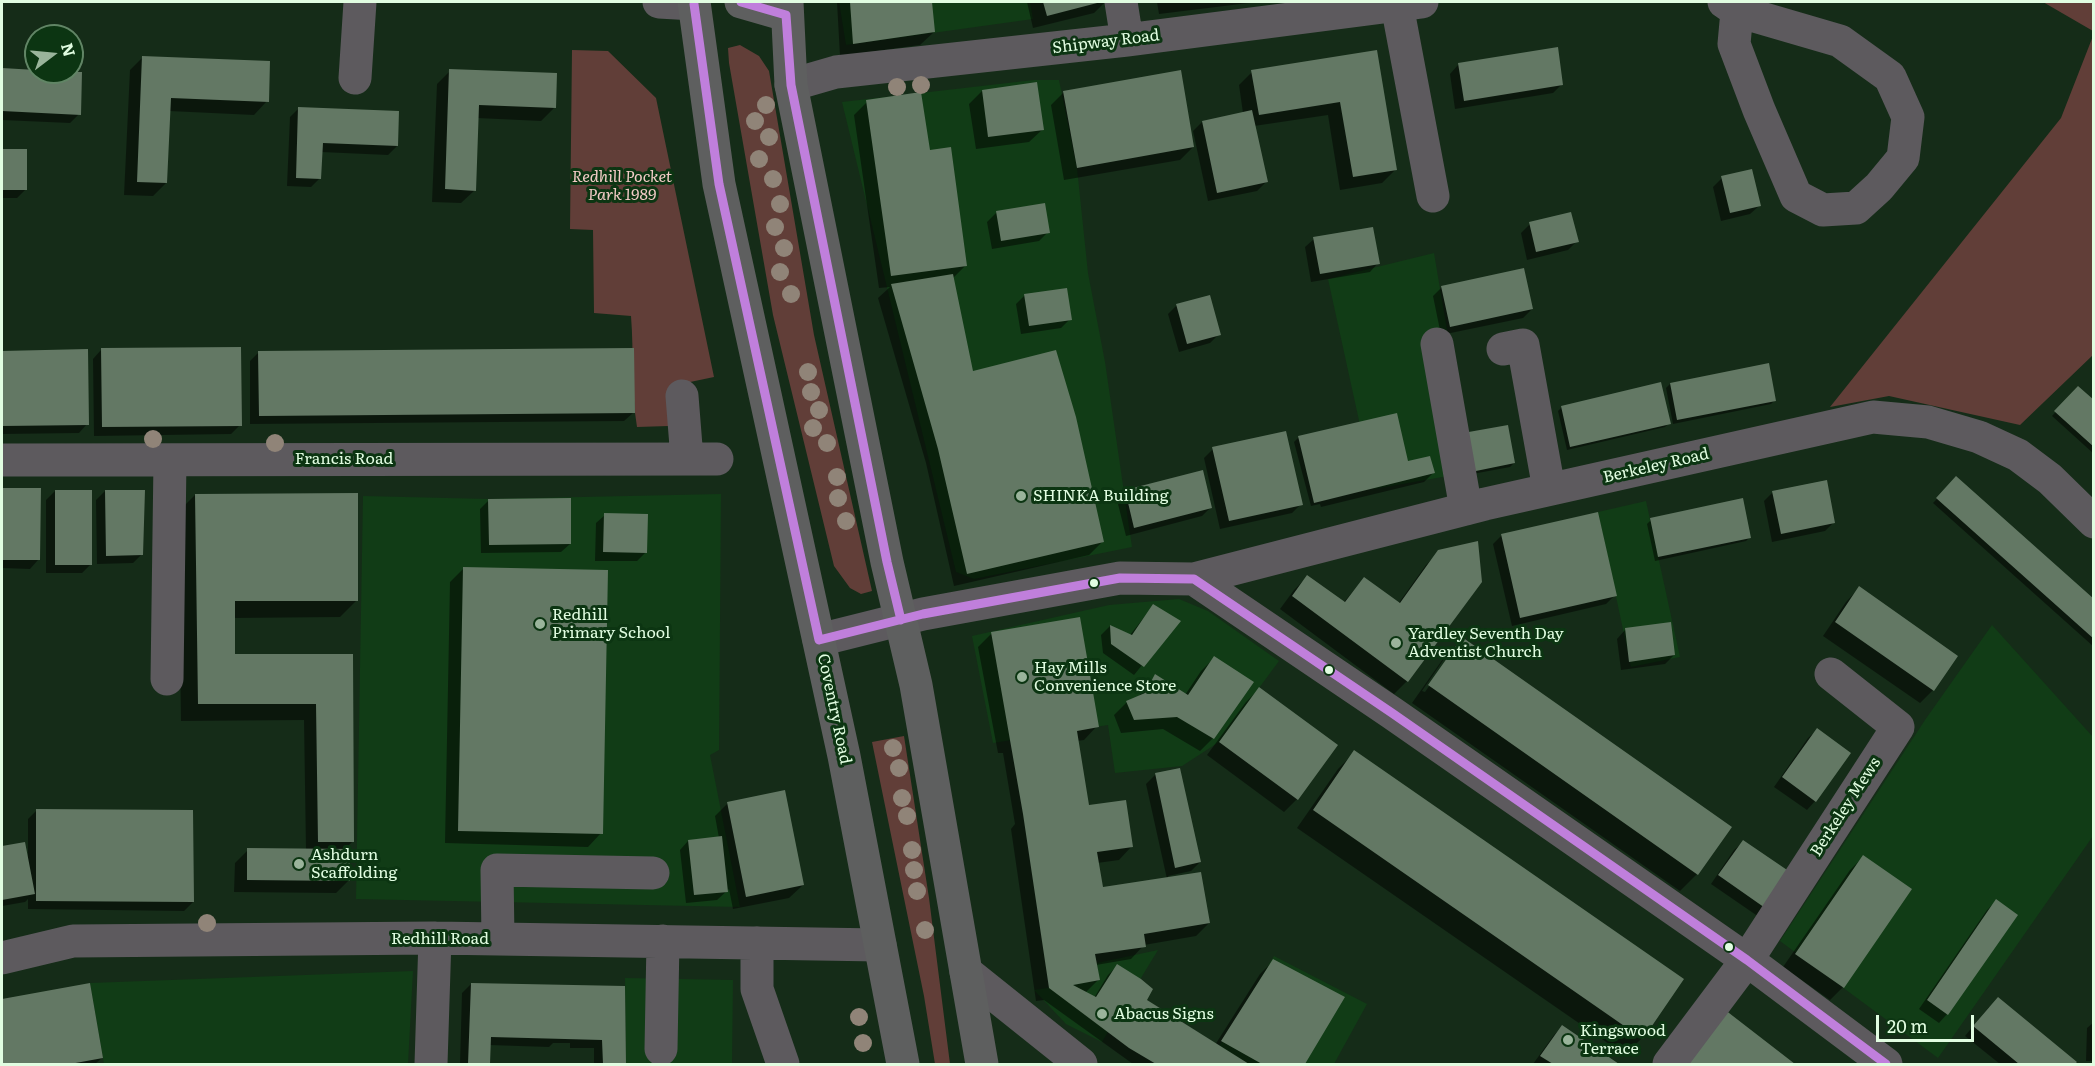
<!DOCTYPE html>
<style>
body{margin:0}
#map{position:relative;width:2095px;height:1066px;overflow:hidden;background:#152c18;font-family:Literata,serif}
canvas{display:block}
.frame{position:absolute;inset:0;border:3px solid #e1fde1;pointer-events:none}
.north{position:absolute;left:24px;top:24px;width:60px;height:60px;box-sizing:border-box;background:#0c3512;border:2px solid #618565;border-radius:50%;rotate:74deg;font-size:16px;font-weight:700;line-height:24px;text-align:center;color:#e1fde1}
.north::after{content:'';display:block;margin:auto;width:21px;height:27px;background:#9ab49b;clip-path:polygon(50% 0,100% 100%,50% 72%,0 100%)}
.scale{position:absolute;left:1876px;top:1015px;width:98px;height:27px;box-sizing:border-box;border:3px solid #e1fde1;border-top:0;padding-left:8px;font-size:18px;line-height:21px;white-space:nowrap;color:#e1fde1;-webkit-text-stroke:4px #0c3512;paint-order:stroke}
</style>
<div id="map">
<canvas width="2095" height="1066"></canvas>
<div class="frame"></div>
<div class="north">N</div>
<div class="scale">20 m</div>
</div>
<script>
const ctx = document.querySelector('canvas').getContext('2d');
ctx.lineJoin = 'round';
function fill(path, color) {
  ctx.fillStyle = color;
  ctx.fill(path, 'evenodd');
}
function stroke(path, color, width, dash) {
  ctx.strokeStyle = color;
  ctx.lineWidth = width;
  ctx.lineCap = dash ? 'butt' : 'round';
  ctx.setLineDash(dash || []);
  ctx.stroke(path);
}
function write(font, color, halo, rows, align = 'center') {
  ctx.font = font + ' Literata,serif';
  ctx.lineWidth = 6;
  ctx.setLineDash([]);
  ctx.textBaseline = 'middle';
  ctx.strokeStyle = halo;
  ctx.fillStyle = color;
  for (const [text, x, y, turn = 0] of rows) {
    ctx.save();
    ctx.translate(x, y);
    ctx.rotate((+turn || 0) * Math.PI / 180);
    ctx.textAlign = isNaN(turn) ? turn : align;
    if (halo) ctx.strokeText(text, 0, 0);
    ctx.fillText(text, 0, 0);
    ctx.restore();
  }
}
fill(new Path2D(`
 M839,2h191l3,17 -187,26z
 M1034,80h25l18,88 11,105 17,89 27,185 -158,32 -18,-7 -114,-470z
 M1434,253l37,219 -97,17 -46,-210z
 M721,494l-2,256 -9,5 30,152 -384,-8 7,-403 126,3z
 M1646,501l34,156 -49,10 -33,-155z
 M1179,599l29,12 71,50 -60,81 -37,24 -67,7 -7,-48 -115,18 -21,-107 137,-31z
 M1992,625l101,112v99l-155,222 -158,-117 145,-221z
 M1158,950l-56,92 -36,-18 -32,-34 65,-10 -2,-17z
 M1274,956l93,48 -33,60h-126z
 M413,971l-5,93h-304l-14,-81z
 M625,978l108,2 -1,84h-106z`), '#113c16');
fill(new Path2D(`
 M2043,2h50v29z
 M2093,36v319l-73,70 -131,-29 -59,11 231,-289z
 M740,45l19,11 10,15 45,264 58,256 -11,3 -11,-6 -16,-22 -61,-251 -44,-252 -1,-15z
 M572,50l36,1 48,47 58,279 -43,9 -2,40 -32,1c-6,-36 -3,-74 -6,-111l-37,-3 -1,-83 -23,-1z
 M904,736l25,162 21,166h-15l-11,-68 -52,-254z`), '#613e38');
fill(new Path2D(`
 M837,2h93l4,30 -14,13 -80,11z
 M1027,2h78l-11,11 -61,15z
 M1157,2h100l-98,12z
 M1376,52l19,118 -13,13 -42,7 -12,-75 -74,11 12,56 -9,9 -49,10 -15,-70 9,-9 41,-9 -4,-28 13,-13z
 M143,57l124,44 -13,14 -85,-4 -3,72 -13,13 -29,-1 6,-125z
 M1458,65l104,19 -9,9 -98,16 -5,-35z
 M2,70l48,2 29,42 -9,9 -68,-3z
 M450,71l104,37 -13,13 -64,-3 -2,72 -14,13 -29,-1 5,-118z
 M982,91l61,38 -14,13 -53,7 -7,-45z
 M1064,92l129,55 -13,13 -116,20 -13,-75z
 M867,102l61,50 38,113 -14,14 19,94 131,169 -13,13 -135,31 -28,-123 -48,-165 12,-11 -11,1 -25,-173z
 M299,108l98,38 -9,9 -67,-3 -1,26 -9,9 -24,-1 3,-69z
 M4,150l22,39 -9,9h-15v-46z
 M1722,178l37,28 -9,8 -29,7 -8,-34z
 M996,213l52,19 -9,9 -47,8 -5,-27z
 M1530,224l47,17 -9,9 -41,10 -6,-27z
 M1314,239l64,24 -8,9 -59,10 -6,-35z
 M1442,287l90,22 -9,9 -82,17 -8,-39z
 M1025,295l45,24 -9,9 -40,6 -5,-30z
 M1177,305l42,29 -9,9 -31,9 -11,-38z
 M101,350l139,75 -9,9 -137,2 -1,-77z
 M86,351l1,73 -8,9 -77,1v-82z
 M259,352l374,61 -9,8 -374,3v-63z
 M1670,384l105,16 -4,4 -98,20 -7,-36z
 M2078,388l16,14v52l-42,-38z
 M1562,407l107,16 -4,4 -98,23 -9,-39z
 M1464,435l50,28 -4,4 -43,8z
 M1298,438l109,25 26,10 -9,9 -103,25 -1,-3 -9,2 -17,-64z
 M1213,449l88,55 -9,9 -72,16 -16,-71z
 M1957,478l137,123v46l-161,-144z
 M3,489l35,71 -8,9 -28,-1z
 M55,491l36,73 -9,9h-36v-73z
 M105,491l37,63 -9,9 -36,1 -1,-64z
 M1126,491l85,16 -9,9 -76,20 -9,-36z
 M1772,493l62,29 -9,9 -53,11 -8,-41z
 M195,495l162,105 -17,17 -107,1 1,38 118,-1 1,186 -10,10 6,29 -13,13 -102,-1 1,-29 13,-13h58l-2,-130 -123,1 -3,-209z
 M489,500l81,44 -9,8 -80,1 -1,-44z
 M605,515l41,37 -9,9h-42l1,-38z
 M1651,520l99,17 -4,4 -91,20 -8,-37z
 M1502,535l113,60 -9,9 -94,22 -19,-82z
 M1439,552l-32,129 -13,13 -114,-85 14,-19 13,-13 36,26 21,-24 34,25 28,-39z
 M464,568l137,265 -13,14 -143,-4 5,-261z
 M1859,588l74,102 -13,13 -97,-67 23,-34z
 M1153,606l25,15 -44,54 -31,-22 -2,-18 9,-9 20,9z
 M1625,630l49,25 -9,9 -44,6 -4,-31z
 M991,634l106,92 -13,14 -7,1 10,65 45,40 -13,14 -22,3 4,26 66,-10 -21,-95 9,-9 24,-5 21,92 -9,9 -23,5v2l41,45 -13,13 -52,9 -13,14 -35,6 2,15 -13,13 9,5 14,-23 9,-9 28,34 70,45 45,-71 13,-13 70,36 -40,67h-170l-89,-64 -8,1 -25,-172 4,-5 -12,-71h-5l-20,-106z
 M1462,639l268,188 -33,47 -17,17 -268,-188 33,-47zM1446,656h4l-25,36 -3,-1z
 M1214,658l-1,80 -13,13 -37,-22 -42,4 -7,-18 13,-13 11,-4 5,-8 13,-14 29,19 16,-24z
 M1259,689l38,110 -13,13 -77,-57 39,-53z
 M1817,730l-2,71 -8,9 -33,-23 34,-49z
 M1355,752l287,286 -17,17 -328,-227 41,-59z
 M728,803l75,82 -14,13 -56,11 -4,-20 -12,11 -31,3 -6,-53 8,-9 31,-3 -4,-22z
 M37,810l156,92 -9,9 -156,-2v-10l-3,3 -23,4v-58l22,-5 3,15h1v-39z
 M1743,842l48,33 -32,42 -48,-33 23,-34z
 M1863,857l-20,130 -13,13 -47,-33 67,-97z
 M1996,901l-49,113 -8,9 -20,-14 68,-99z
 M471,984l153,4 1,76h-31v-16h-24v-5h-17l-4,4 -60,-2 -1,19h-28l2,-71z
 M88,985l14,73 -7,6h-93v-63z
 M1989,1007l86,56 -2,1h-73l-35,-28z
 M1720,1008l73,56h-117z
 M2094,1022v39h-8l1,-33z
 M1562,1027l54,37h-83l21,-29z`), '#0007');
fill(new Path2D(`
 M850,2h82l3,30 -82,12z
 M1043,2h58l-54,14z
 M1558,47l5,38 -99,16 -6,-38z
 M1377,50l20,120 -44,7 -13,-75 -81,13 -8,-45z
 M142,56l128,5 -1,41 -98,-4 -4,85 -30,-1z
 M2,68l34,2v2h46l-1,43 -79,-4z
 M449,69l108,4 -1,35 -77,-3 -3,86 -31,-2z
 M1181,70l13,77 -117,21 -14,-77z
 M1037,82l7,48 -56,7 -6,-47z
 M921,92l9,58 21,-3 16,119 -76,10 -25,-176z
 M298,107l101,4 -1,35 -75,-3 -2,36 -25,-1z
 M1252,110l16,72 -51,11 -15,-72z
 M3,149h24v41h-25z
 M1752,169l9,37 -31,7 -9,-37z
 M1045,203l5,30 -49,8 -5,-30z
 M1571,212l8,30 -43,10 -7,-30z
 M1373,227l7,37 -60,10 -7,-37z
 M1524,268l9,41 -83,18 -9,-41z
 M953,274l20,97 83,-21 20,67 28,125 -137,32 -29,-125 -47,-165z
 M1067,288l5,32 -43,6 -5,-32z
 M1210,295l11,40 -34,9 -11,-40z
 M241,347l1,79 -140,1 -1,-79z
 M634,348l1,65 -376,3 -1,-65z
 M88,349l1,76 -87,1v-75z
 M1769,363l7,38 -99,19 -7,-37z
 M1661,382l10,42 -101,23 -9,-41z
 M2078,386l16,14v47l-40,-36z
 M1397,413l11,48 22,-5 5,17 -121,30 -16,-67z
 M1508,425l7,38 -44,9 -8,-39z
 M1286,431l17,74 -74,16 -17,-74z
 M1203,470l9,38 -78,20 -9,-38z
 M1956,476l138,123v40l-158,-141z
 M1827,480l8,43 -54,11 -9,-43z
 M2,488h39l-1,72h-38z
 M55,490h37v75h-37z
 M105,490h40l-2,65 -37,1z
 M358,493v108h-123v53h118l1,188h-36l-2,-138h-118l-3,-210z
 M571,498v46l-82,1 -1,-46z
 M1743,498l8,40 -93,19 -8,-39z
 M1598,512l19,84 -97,22 -19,-84z
 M604,513l44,1 -1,39 -44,-1z
 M1478,541l4,41 -74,100 -116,-86 15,-21 38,27 19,-25 36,26 38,-53z
 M463,567l145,3 -5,264 -145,-3z
 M1859,586l99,70 -24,35 -99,-69z
 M1153,604l28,17 -37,46 -33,-23 -1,-19 22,10z
 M1080,617l19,110 -22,4 12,74 37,-5 7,47 -36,5 6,35 98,-15 9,51 -66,11 2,13 -51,7 5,26 -27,5 23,12 21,-33 24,15 12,10 -6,11 102,64h-93l-27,-16 -80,-60 -26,-174 -32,-182z
 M1671,622l4,33 -46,7 -4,-34z
 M1462,637l270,190 -34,48 -270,-190z
 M1214,656l40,26 -40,57 -37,-22 -43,3 -8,-19 19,-8 10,-19 33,21z
 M1259,687l79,58 -40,55 -79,-58z
 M1817,728l34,25 -35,49 -34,-25z
 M1354,750l330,229 -41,60 -330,-229z
 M1180,768l21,94 -26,6 -20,-95z
 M785,790l19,95 -58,12 -19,-95z
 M36,809l157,1 1,92 -158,-1z
 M722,836l6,56 -34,3 -6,-55z
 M1743,840l50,34 -25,36 -50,-35z
 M25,842l10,52 -33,6v-54z
 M247,848l103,1v32l-103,-1z
 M1863,855l49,34 -68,99 -49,-34z
 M1996,899l22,16 -70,100 -21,-15z
 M1273,959l72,38 -40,67h-43l-41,-23z
 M90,983l13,75 -33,6h-68v-65z
 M471,983l154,3 1,78h-23l-1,-24 -111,-3 -1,27h-22z
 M1998,997l79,65 -2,2h-56l-46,-38z
 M1720,1006l75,58h-116z
 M1562,1025l57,39h-66l-13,-8z`), '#637864');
stroke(new Path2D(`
 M659,2l35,2
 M1121,2l6,38
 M1724,2l13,9 103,30 50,36 18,40 -5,41 -24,29 -23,21 -33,2 -27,-14 -37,-86 -25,-66 3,-33
 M1397,5l36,191
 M355,78l5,-76
 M791,85l45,-13 291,-32 295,-38
 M1437,344l29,165
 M1503,349l20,-4 26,144
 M682,396l5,63
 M2,460l715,-1
 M1194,579l291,-75 388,-87 55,5 51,15 39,18 32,24 44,43
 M819,640l104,-26 197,-36 74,1 198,134 355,247 139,104
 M167,679l3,-219
 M498,939l-1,-69 156,3
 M757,943v46l26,75
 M2,958l71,-17 362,-3 445,7
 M966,972l115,92
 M661,1049l2,-108
 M431,1064l4,-126
 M1669,1064l78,-104 151,-233 -67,-53`), '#5d5a5e', 33);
stroke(new Path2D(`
 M694,2l25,182 125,572 59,308
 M741,2l45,13
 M787,2l4,83 96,477 29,123 66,379`), '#5e5f5f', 33);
stroke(new Path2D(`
 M741,2l45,13 5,70 96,477 14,58
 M694,4l25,180 100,456 104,-26 197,-36 74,1 198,134 355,247 139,104`), '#c07fdc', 9);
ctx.fillStyle = '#908478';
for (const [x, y] of [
 [921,85],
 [897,87],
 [766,105],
 [755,121],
 [769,137],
 [759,159],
 [773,179],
 [780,204],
 [775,227],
 [784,248],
 [780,272],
 [791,294],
 [808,372],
 [811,392],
 [819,410],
 [813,428],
 [153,439],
 [275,443],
 [827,443],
 [837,477],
 [838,498],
 [846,521],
 [893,748],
 [899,768],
 [902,798],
 [907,816],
 [912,850],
 [914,870],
 [917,891],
 [207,923],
 [925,930],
 [859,1017],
 [863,1043]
]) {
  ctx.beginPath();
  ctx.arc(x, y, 9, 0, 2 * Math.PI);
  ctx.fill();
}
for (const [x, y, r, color] of [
 [1021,496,6,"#9ab49b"],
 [1094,583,5,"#e1fde1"],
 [540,624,6,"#9ab49b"],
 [1396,643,6,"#9ab49b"],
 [1329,670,5,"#e1fde1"],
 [1022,677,6,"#9ab49b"],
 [299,864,6,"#9ab49b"],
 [1729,947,5,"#e1fde1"],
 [1102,1014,6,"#9ab49b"],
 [1568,1040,6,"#9ab49b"]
]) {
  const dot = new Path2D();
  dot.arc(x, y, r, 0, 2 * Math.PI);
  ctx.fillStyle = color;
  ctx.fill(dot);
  stroke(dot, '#0c3512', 2);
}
write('16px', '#e1fde1', '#0c3512', [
 ["Shipway Road",1106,42,-7],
 ["Francis Road",344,459],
 ["Berkeley Road",1656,466,-13],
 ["Coventry Road",834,709,78],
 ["Berkeley Mews",1846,807,-57],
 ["Redhill Road",440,939]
]);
write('italic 16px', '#f4ccc7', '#0c3512', [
 ["Redhill Pocket",622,177],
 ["Park 1989",622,195]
]);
write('16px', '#e1fde1', '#0c3512', [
 ["SHINKA Building",1033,496],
 ["Redhill",552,615],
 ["Primary School",552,633],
 ["Yardley Seventh Day",1408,634],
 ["Adventist Church",1408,652],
 ["Hay Mills",1034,668],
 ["Convenience Store",1034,686],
 ["Ashdurn",311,855],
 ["Scaffolding",311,873],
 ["Abacus Signs",1114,1014],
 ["Kingswood",1580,1031],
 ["Terrace",1580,1049]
], 'left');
</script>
